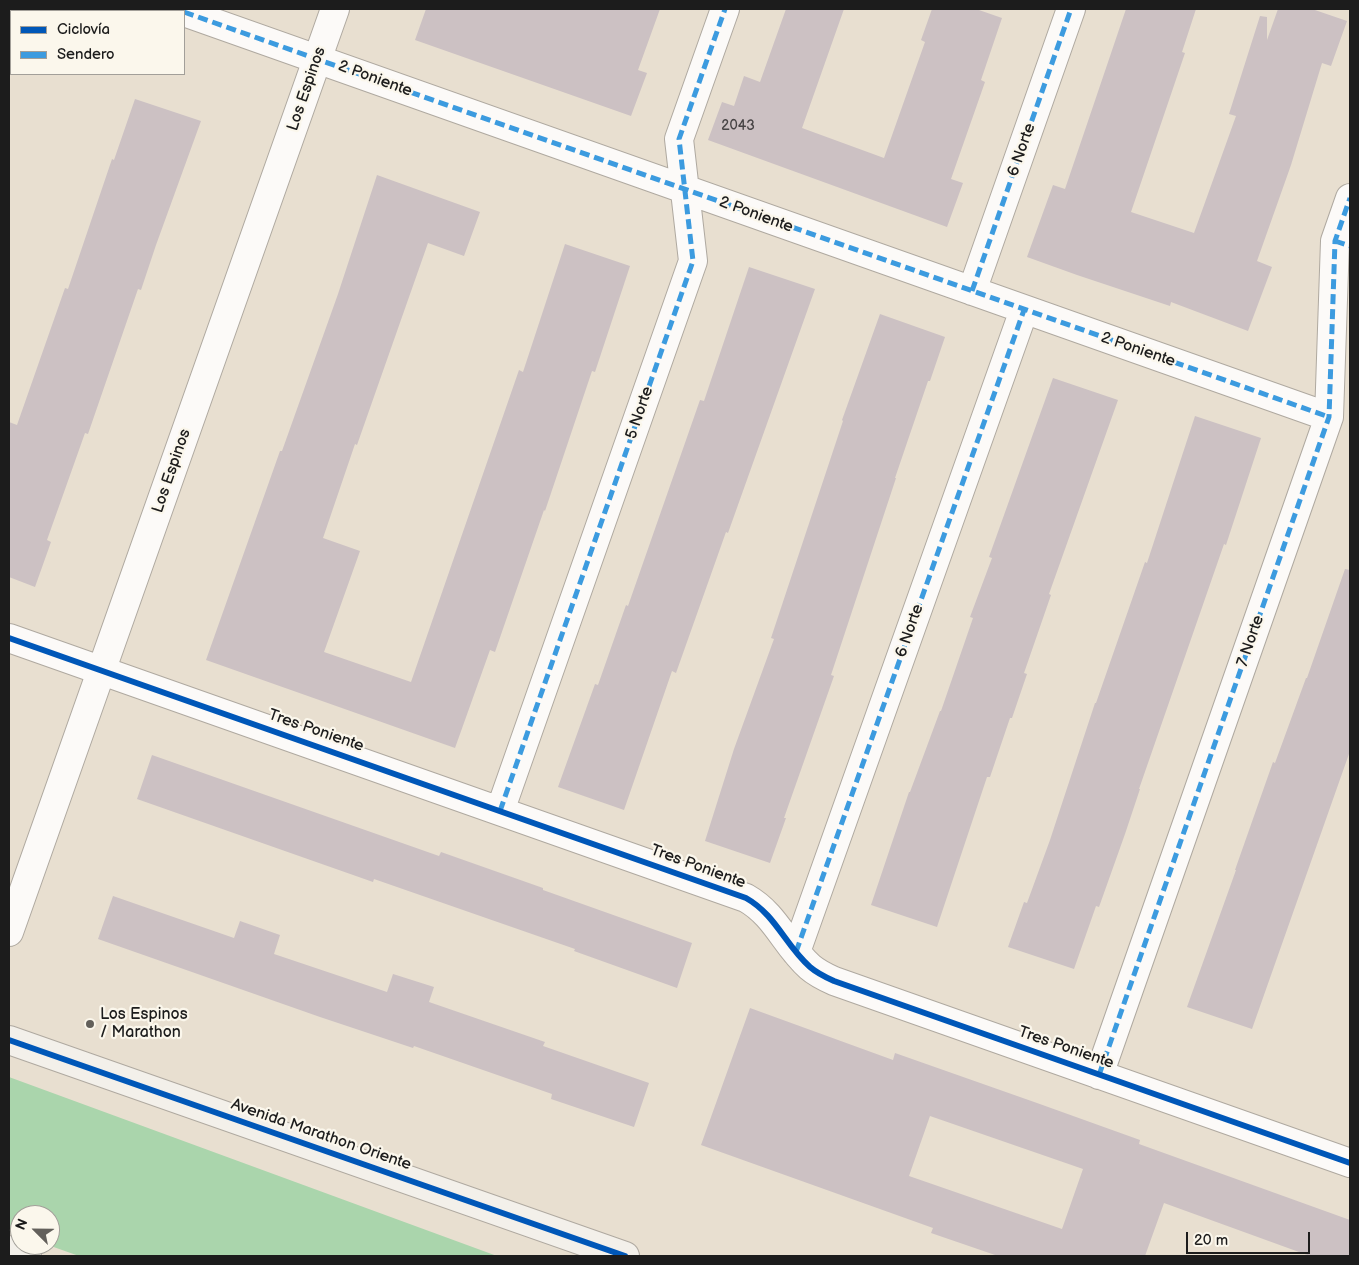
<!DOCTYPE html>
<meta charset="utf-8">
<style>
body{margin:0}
#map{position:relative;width:1359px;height:1265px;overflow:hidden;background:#e8dfd0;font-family:"Balsamiq Sans",sans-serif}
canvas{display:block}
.frame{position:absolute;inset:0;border:10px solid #1c1c1c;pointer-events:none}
.legend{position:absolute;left:10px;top:10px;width:175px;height:65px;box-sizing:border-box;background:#fbf7ec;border:1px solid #a29f99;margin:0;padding:6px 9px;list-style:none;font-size:15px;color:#1c1c1c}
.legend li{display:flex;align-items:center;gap:10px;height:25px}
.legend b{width:25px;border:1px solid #a29f99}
.north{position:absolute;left:10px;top:1205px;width:50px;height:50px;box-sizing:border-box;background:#fbf7ec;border:1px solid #a29f99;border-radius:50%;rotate:293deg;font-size:14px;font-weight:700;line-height:20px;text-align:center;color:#1c1c1c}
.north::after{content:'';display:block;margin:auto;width:18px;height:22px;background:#63605b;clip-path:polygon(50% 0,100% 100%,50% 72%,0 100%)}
.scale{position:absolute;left:1186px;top:1232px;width:124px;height:22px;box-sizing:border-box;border:2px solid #1c1c1c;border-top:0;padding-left:6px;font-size:15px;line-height:18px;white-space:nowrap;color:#1c1c1c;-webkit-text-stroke:4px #fbf7ec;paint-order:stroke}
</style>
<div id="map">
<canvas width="1359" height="1265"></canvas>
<div class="frame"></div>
<ul class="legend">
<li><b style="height:6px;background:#0057b8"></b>Ciclovía</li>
<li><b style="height:6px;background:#3c9bdf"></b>Sendero</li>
</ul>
<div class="north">N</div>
<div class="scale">20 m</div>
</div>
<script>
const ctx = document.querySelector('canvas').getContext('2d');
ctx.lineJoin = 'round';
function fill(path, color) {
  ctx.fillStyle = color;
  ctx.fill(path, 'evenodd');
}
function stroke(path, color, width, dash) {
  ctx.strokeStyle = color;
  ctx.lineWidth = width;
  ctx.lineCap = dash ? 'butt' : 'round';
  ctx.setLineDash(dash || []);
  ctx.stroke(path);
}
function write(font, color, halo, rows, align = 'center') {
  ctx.font = font + ' "Balsamiq Sans",sans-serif';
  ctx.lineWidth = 4.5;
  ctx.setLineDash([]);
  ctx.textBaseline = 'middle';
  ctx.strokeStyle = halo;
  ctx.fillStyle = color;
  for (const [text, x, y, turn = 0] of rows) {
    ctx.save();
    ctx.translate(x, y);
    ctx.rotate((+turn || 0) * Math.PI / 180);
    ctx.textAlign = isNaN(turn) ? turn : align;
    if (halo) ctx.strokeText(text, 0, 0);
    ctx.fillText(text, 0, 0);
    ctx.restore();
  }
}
fill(new Path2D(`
 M9,1077l488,179h-418l-31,-11h2v-30h-30v20l-11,-4z`), '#aad5ac');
fill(new Path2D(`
 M426,9h234l-22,61 9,3 -16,43 -216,-76z
 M786,9h58l-42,119 82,30 41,-116 -4,-2 11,-31h44l26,9 -21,62 4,2 -34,97 12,4 -16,44 -239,-87 14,-38 12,4 10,-30 16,6z
 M1126,9h70l-14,43 3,1 -54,159 63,21 42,-117 -7,-2 31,-98 7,1v23l11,-31h34l35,12 -16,45 -9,-3 -31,102 -34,96 15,6 -24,64 -77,-29 -1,4 -93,-31 -50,-18 26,-72 12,4z
 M135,99l66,22 -45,124 -15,45 -3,-1 -50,145 -3,-1 -38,107 4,2 -16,45 -26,-10v-155l8,3 48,-137 3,1 44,-130 2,1z
 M377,175l103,37 -16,44 -36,-13 -71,202 -2,-1 -32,94 37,13 -36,101 87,30 108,-312 4,2 42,-128 65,22 -35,106 -3,-1 -47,140 -1,-1 -49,142 -5,-2 -35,98 -249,-88 74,-209h2l56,-157z
 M749,267l66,22 -87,244 -2,-1 -50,141 -4,-2 -48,139 -66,-23 37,-103 3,1 28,-80 2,1 72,-206 4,1z
 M880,314l65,23 -15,44h-2l-33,97h1l-65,197 3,1 -50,142h2l-16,45 -65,-22 29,-92 40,-110 -3,-1 72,-217 -1,-1z
 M1053,378l65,22 -69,194 2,1 -27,78 3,1 -15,44h-2l-20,59h-3l-50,150 -66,-22 38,-113h1l30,-81h1l32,-93 -3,-1 22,-59 -3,-1z
 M1195,416l66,22 -35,107 -2,-1 -85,245h1l-15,45 -26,73 -3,-1 -22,63 -66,-22 16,-45 3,1 23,-63 45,-137h1l49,-141 2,1z
 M1345,569l5,1v181l-98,278 -65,-22 49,-137h-1l38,-108 2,1 31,-85h1z
 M152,755l287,101 2,-4 102,36v2l149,53 -15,45 -103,-37 1,-2 -201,-70 -1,3 -236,-83z
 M113,896l121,42 6,-17 40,14 -6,19 113,38 6,-18 41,13 -5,15 116,40 -2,4 106,37 -15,44 -83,-28 1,-5 -138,-48 -1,2 -93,-31 -222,-78z
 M750,1008l143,52 2,-7 142,50 103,37 -1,4 211,76v36h-40l-146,-53 -19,53h-147l-67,-23 2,-5 -232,-83zM930,1116l153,53 -21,60 -153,-53z`), '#ccc1c3');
const minor = new Path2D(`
 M184,12l1145,405
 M972,291l99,-282
 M9,638l737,260c30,17 39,47 64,69 7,6 15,10 24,14l516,182
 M500,811l193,-550 -14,-122 46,-130
 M796,952l228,-642
 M1099,1075l230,-658 6,-176 15,-43`);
const tertiary = new Path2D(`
 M9,932l326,-923`);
const secondary = new Path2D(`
 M9,1040l616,216
 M9,1250l18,6`);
stroke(minor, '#afa9a0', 30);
stroke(tertiary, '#afa9a0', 30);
stroke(secondary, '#afa9a0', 30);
stroke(minor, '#fcfaf8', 28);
stroke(tertiary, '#fcfaf8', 28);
stroke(secondary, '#f3f0ea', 28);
stroke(new Path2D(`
 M175,9l7,2
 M184,12l1145,405
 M1335,241l15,5
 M972,291l99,-282
 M500,811l193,-550 -14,-122 46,-130
 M796,952l228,-642
 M1099,1075l230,-658 6,-176 15,-43`), '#3c9bdf', 5, [10, 5]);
stroke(new Path2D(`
 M9,638l737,260c30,17 39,47 64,69 7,6 15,10 24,14l516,182
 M9,1040l616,216`), '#0057b8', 6);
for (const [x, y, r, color] of [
 [90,1024,5,"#63605b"]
]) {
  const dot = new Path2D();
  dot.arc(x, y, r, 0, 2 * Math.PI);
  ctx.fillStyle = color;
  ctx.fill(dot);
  stroke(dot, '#fbf7ec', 2);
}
write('14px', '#484546', null, [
 ["2043",738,126]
]);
write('16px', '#1c1c1c', '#fbf7ec', [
 ["2 Poniente",375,79,20],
 ["Los Espinos",307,89,-71],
 ["6 Norte",1022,150,-71],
 ["2 Poniente",756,215,20],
 ["2 Poniente",1138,350,19],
 ["5 Norte",640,413,-71],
 ["Los Espinos",172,471,-71],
 ["6 Norte",910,631,-71],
 ["7 Norte",1251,641,-71],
 ["Tres Poniente",316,731,19],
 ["Tres Poniente",698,867,20],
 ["Tres Poniente",1066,1048,19],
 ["Avenida Marathon Oriente",321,1135,19]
]);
write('16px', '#1c1c1c', '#fbf7ec', [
 ["Los Espinos",100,1015],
 ["/ Marathon",100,1033]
], 'left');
</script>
